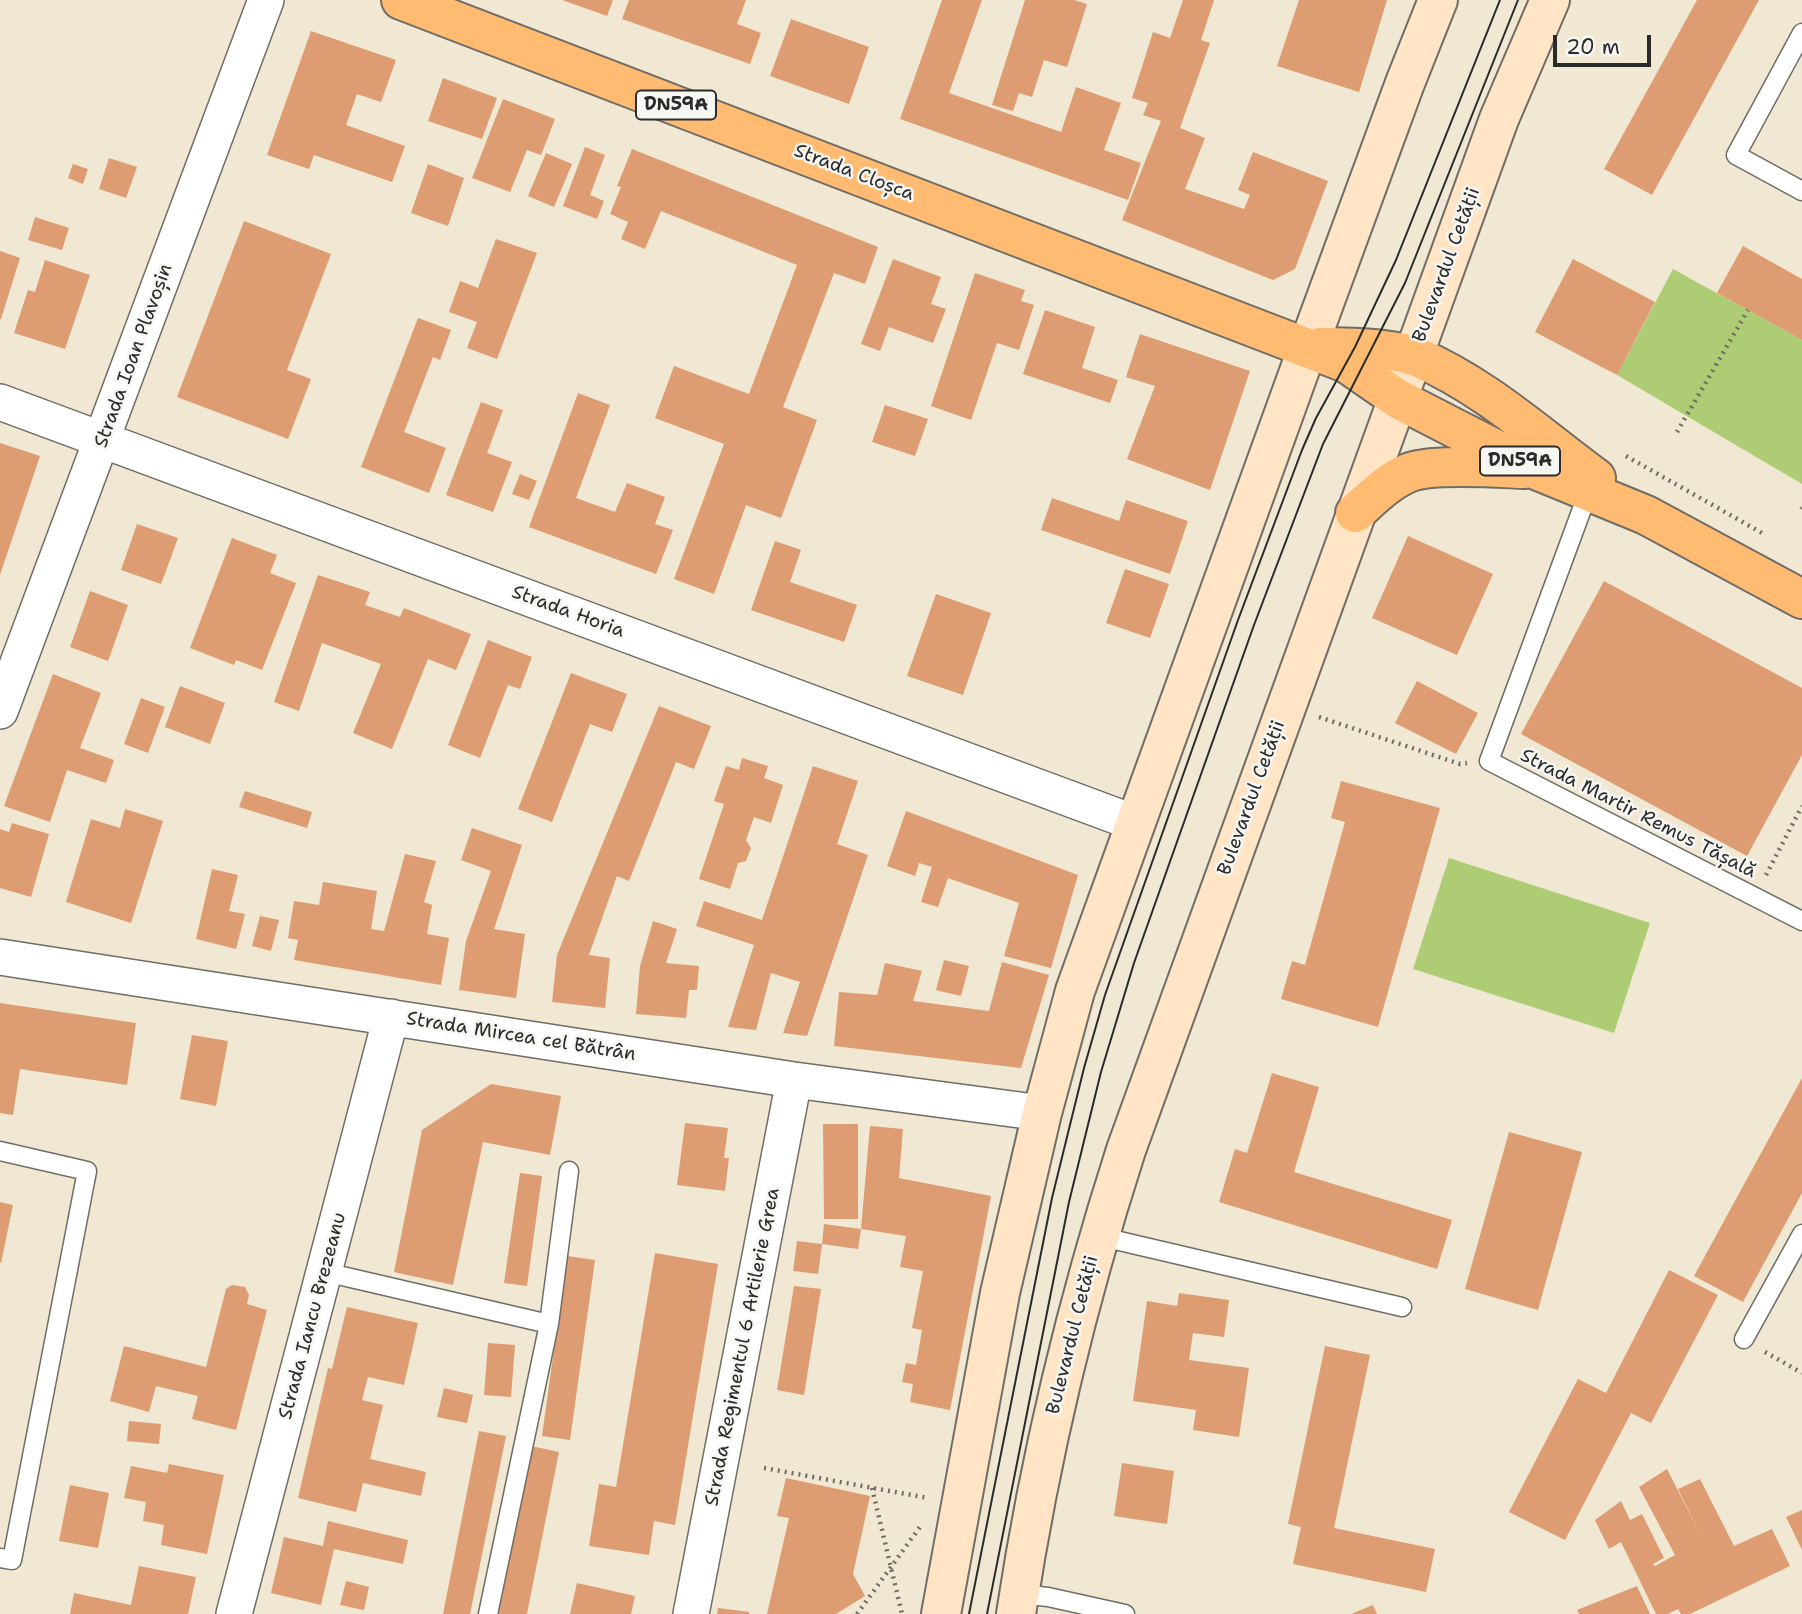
<!DOCTYPE html>
<meta charset="utf-8">
<style>
body{margin:0}
#map{position:relative;width:1802px;height:1614px;overflow:hidden;background:#f0e8d3;font-family:"Shantell Sans",sans-serif}
canvas{display:block}
.scale{position:absolute;left:1553px;top:35px;width:98px;height:32px;box-sizing:border-box;border:4px solid #2b2b2b;border-top:0;padding-left:9px;font-size:21px;line-height:24px;white-space:nowrap;color:#2b2b2b;-webkit-text-stroke:5px #f6f6f2;paint-order:stroke}
</style>
<div id="map">
<canvas width="1802" height="1614"></canvas>
<div class="scale">20 m</div>
</div>
<script>
const ctx = document.querySelector('canvas').getContext('2d');
ctx.lineJoin = 'round';
function fill(path, color) {
  ctx.fillStyle = color;
  ctx.fill(path, 'evenodd');
}
function stroke(path, color, width, dash) {
  ctx.strokeStyle = color;
  ctx.lineWidth = width;
  ctx.lineCap = dash ? 'butt' : 'round';
  ctx.setLineDash(dash || []);
  ctx.stroke(path);
}
function write(font, color, halo, rows, align = 'center') {
  ctx.font = font + ' "Shantell Sans",sans-serif';
  ctx.lineWidth = 5;
  ctx.setLineDash([]);
  ctx.textBaseline = 'middle';
  ctx.strokeStyle = halo;
  ctx.fillStyle = color;
  for (const [text, x, y, turn = 0] of rows) {
    ctx.save();
    ctx.translate(x, y);
    ctx.rotate((+turn || 0) * Math.PI / 180);
    ctx.textAlign = isNaN(turn) ? turn : align;
    if (halo) ctx.strokeText(text, 0, 0);
    ctx.fillText(text, 0, 0);
    ctx.restore();
  }
}
fill(new Path2D(`
 M1673,269l129,71v144l-185,-109z
 M1449,858l201,65 -36,110 -201,-64z`), '#aecc73');
fill(new Path2D(`
 M562,0h51l-6,16z
 M629,0h117l-9,24 24,9 -11,31 -128,-45z
 M942,0h40l-33,93 112,39 15,-45 45,16 -17,47 37,13 -13,37 -228,-81z
 M1025,0h49l13,4 -20,63 -23,-7 -12,37 -13,-4 -6,18 -21,-6z
 M1183,0h31l-13,40 9,3 -30,85 25,10 -20,51 59,20 6,-14 -12,-5 15,-38 75,29 -33,88 -22,11 -151,-60 39,-99 -18,-6 5,-12 -16,-5 21,-66 17,6z
 M1299,0h88l-28,92 -82,-26z
 M1697,0h62l-107,195 -48,-26z
 M791,19l78,28 -20,57 -79,-28z
 M311,31l85,29 -15,42 -24,-8 -11,31 59,21 -13,36 -78,-27 -5,14 -42,-14z
 M443,78l54,20 -15,41 -54,-18z
 M503,99l52,20 -14,36 -14,-5 -17,42 -38,-14z
 M585,147l20,8 -15,40 14,6 -7,18 -34,-13z
 M632,149l246,98 -13,37 -31,-11 -51,134 34,13 -36,98 -35,-13 -32,89 -40,-15 50,-135 -69,-26 19,-52 75,28 48,-129 -136,-54 -16,38 -24,-10 7,-17 -18,-8 11,-27 -4,-1z
 M546,153l26,11 -18,43 -26,-11z
 M109,158l28,9 -11,31 -27,-9z
 M73,164l15,5 -5,15 -15,-6z
 M428,164l36,14 -16,48 -37,-13z
 M35,217l34,11 -7,22 -34,-10z
 M244,221l87,33 -44,116 24,9 -23,60 -111,-42z
 M496,239l41,14 -40,106 -30,-11 10,-26 -28,-10 11,-31 18,7z
 M1743,246l59,33v61l-85,-47z
 M0,251l20,7 -19,61h-1z
 M893,259l48,18 -10,27 15,5 -13,34 -44,-16 -9,24 -19,-7z
 M1573,259l82,43 -38,73 -82,-43z
 M45,260l45,15 -25,74 -51,-16 14,-43 7,2z
 M975,273l50,17 -4,11 13,4 -15,45 -22,-7 -26,77 -40,-14z
 M1045,310l50,17 -13,41 36,12 -8,23 -87,-29z
 M418,318l33,12 -11,30 -7,-3 -29,75 42,16 -17,45 -68,-26z
 M1140,334l110,37 -40,119 -83,-31 28,-73 -29,-9z
 M578,393l32,12 -34,93 39,14 12,-29 38,14 -10,27 18,6 -17,44 -127,-47z
 M481,402l22,8 -16,43 25,9 -19,50 -47,-17z
 M885,405l43,14 -13,37 -43,-14z
 M0,443l40,13 -40,119z
 M520,474l17,7 -8,19 -17,-6z
 M1052,498l67,23 7,-21 62,21 -18,53 -129,-44z
 M137,524l41,14 -17,46 -40,-14z
 M1408,536l85,38 -36,81 -85,-37z
 M232,538l45,17 -7,18 26,10 -34,87 -26,-10 -2,5 -44,-17z
 M775,541l26,9 -11,32 67,23 -13,37 -93,-32z
 M1125,569l44,15 -19,54 -44,-15z
 M318,575l52,17 -5,13 35,12 4,-9 67,26 -15,36 -28,-11 -36,90 -39,-16 28,-69 -59,-21 -23,68 -25,-9z
 M1604,581l198,107v67l-55,101 -226,-122z
 M90,591l38,14 -20,56 -38,-14z
 M936,594l55,19 -28,82 -56,-19z
 M488,640l44,17 -12,32 -12,-4 -28,73 -32,-13z
 M571,673l56,21 -15,38 -22,-8 -38,98 -34,-13z
 M53,674l48,19 -21,55 34,12 -8,23 -39,-13 -17,52 -46,-16z
 M1417,681l61,32 -22,41 -61,-31z
 M180,686l45,17 -15,41 -45,-17z
 M141,698l24,9 -17,46 -24,-9z
 M659,706l52,20 -17,43 -18,-7 -47,119 -12,-5 -28,79 21,3 -5,50 -53,-6 5,-47z
 M742,758l26,8 -4,12 19,7 -12,38 -17,-6 -8,23 5,8 -5,13 -8,2 -8,26 -31,-10 25,-75 -10,-3 12,-35 13,4z
 M813,766l45,15 -21,63 31,11 -61,181 -24,-3 17,-51 -29,-9 -15,57 -28,-3 26,-82 -58,-19 8,-25 58,19z
 M1341,781l99,27 -62,219 -97,-28 11,-38 13,4 40,-143 -14,-4z
 M245,791l67,21 -5,16 -68,-21z
 M125,809l38,12 -32,102 -65,-21 25,-83 29,9z
 M906,811l172,64 -27,93 -47,-12 15,-53 -71,-25 -10,29 -17,-5 11,-35 -13,-4 -4,13 -28,-10z
 M12,823l37,11 -18,63 -31,-9v-59l9,3z
 M472,828l50,17 -28,84 31,5 -9,64 -57,-8 7,-49 25,-70 -30,-11z
 M405,854l31,7 -12,41 8,3 -5,29 22,4 -8,47 -147,-25 4,-20 -10,-2 6,-37 25,4 4,-23 54,9 -6,38 13,2z
 M212,869l26,6 -9,36 16,3 -9,35 -40,-10z
 M260,916l19,4 -8,31 -19,-5z
 M653,921l24,8 -11,34 33,3 -2,24h-8l-3,28 -50,-4 4,-48z
 M944,960l25,6 -8,30 -25,-6z
 M1002,962l47,13 -28,93 -187,-22 5,-54 38,3 8,-32 37,8 -9,30 76,10z
 M0,1003l136,20 -9,62 -107,-16 -7,46 -13,-2z
 M192,1035l36,6 -12,65 -36,-7z
 M1272,1073l47,14 -25,85 158,48 -15,49 -218,-67 16,-53 12,4z
 M1802,1078v115l-59,109 -49,-26z
 M491,1084l70,12 -11,59 -67,-13 -30,143 -59,-13 28,-142z
 M685,1123l43,5 -4,30h5l-4,33 -48,-6z
 M823,1124h35v95h-34z
 M870,1126l33,3 -4,49 92,18 -41,214 -40,-8 3,-18 -11,-2 4,-19 10,2 6,-35 -10,-2 11,-57 -23,-4 6,-31 -45,-7z
 M1509,1132l73,20 -44,158 -73,-21z
 M520,1173l22,3 -15,110 -23,-3z
 M0,1202l13,3 -12,58 -1,-1z
 M824,1224l37,5 -3,20 -36,-5z
 M797,1241l25,3 -4,30 -25,-3z
 M655,1253l63,11 -43,261 -21,-4 -5,34 -60,-9 10,-62 17,3z
 M567,1256l28,4 -25,180 -28,-4z
 M1669,1270l49,25 -67,128 -20,-10 -66,127 -56,-28 69,-133 28,14z
 M232,1285l13,2 4,8 -2,9 20,6 -31,120 -44,-11 6,-23 -42,-10 -7,26 -39,-11 14,-55 82,21 20,-78z
 M794,1286l27,3 -17,106 -27,-5z
 M1179,1293l50,7 -5,37 -31,-4 -4,27 60,8 -10,69 -46,-7 3,-20 -63,-9 14,-100 30,5z
 M347,1307l71,16 -14,62 -36,-8 -6,23 21,5 -13,54 56,13 -5,24 -58,-13 -7,29 -58,-14 30,-130 4,1z
 M488,1343l27,2 -4,52 -27,-2z
 M1325,1346l45,9 -36,173 101,21 -9,43 -133,-28 8,-37 -13,-3z
 M444,1388l29,7 -6,28 -30,-6z
 M129,1421l32,3 -2,20 -32,-3z
 M479,1431l27,5 -36,178h-27z
 M531,1446l28,6 -32,162h-29z
 M1122,1463l52,8 -7,53 -53,-8z
 M169,1464l55,11 -17,79 -46,-9 3,-20 -21,-4 3,-19 -22,-4 7,-32 36,7z
 M1667,1469l33,65 -22,-45 22,-10 34,67 38,-17 18,37 -100,48h-9l-3,-5 -10,5h-12l-35,-72 -12,7 -14,-29 26,-19 9,19 12,-6 22,44 -11,6 2,2 20,-11 -36,-68z
 M786,1478l84,18 -17,78 12,22 -29,18h-69l22,-96 -12,-2z
 M70,1485l39,8 -11,55 -39,-7z
 M1802,1510v40l-16,-33z
 M328,1521l80,19 -5,24 -69,-15 -13,56 -50,-12 13,-56 39,9z
 M139,1566l57,11 -8,37h-118l4,-21 57,12z
 M346,1581l23,6 -5,23 -24,-5z
 M577,1583l58,13 -4,18h-61z
 M1637,1586l13,28h-71l-2,-4z
 M1373,1605l4,9h-26z
 M718,1608l31,4v2h-32z`), '#dd9c71');
const lane = new Path2D(`
 M1802,33l-66,122 66,36
 M1589,490l-100,271 313,160
 M0,1151l87,20 -75,389 -12,-2
 M1098,1236l304,71
 M325,1272l224,52
 M1744,1339l58,-105
 M1019,1594l29,3 77,17
 M488,1614l61,-290 20,-153`);
const street = new Path2D(`
 M0,402l1135,421
 M0,711l266,-711
 M0,957l794,123 248,33
 M234,1614l157,-597
 M691,1614l103,-534`);
const secondary = new Path2D(`
 M941,1614l59,-321 42,-180 33,-122 233,-644 97,-264 33,-83
 M1016,1614c24,-158 61,-312 110,-464l373,-1031 51,-119`);
const primary = new Path2D(`
 M401,0l945,363 52,36 138,71 110,45 156,84
 M1320,347c26,0 73,1 97,10 66,28 122,79 179,121
 M1355,513c17,-15 32,-31 53,-40 22,-10 89,-5 116,-4`);
stroke(lane, '#706d66', 21);
stroke(street, '#706d66', 38);
stroke(secondary, '#706d66', 42);
stroke(primary, '#706d66', 42);
stroke(new Path2D(`
 M1677,432l71,-122
 M1626,456l136,77
 M1801,509l1,-1
 M1319,717l141,47 7,-1
 M1766,875l36,-69
 M1765,1352l37,21
 M764,1468l164,30
 M872,1488l30,126
 M857,1614l63,-87`), '#706d66', 4.5, [2, 5]);
stroke(lane, '#fff', 18);
stroke(street, '#fff', 35);
stroke(secondary, '#ffe4c6', 38);
stroke(primary, '#ffbb71', 38);
stroke(new Path2D(`
 M969,1614l83,-416 32,-130 21,-73 133,-375 64,-170 14,-32 39,-71 41,-87 104,-260
 M987,1614l82,-412 32,-130 33,-109 120,-338 69,-181 82,-161 113,-283`), '#2b2b2b', 2);
for (const [x, y, w] of [
 [676,105,80],
 [1520,461,80]
]) {
  const box = new Path2D();
  box.roundRect(x - w / 2, y - 14.5, w, 29, 5);
  ctx.fillStyle = '#f6f6f2';
  ctx.fill(box);
  stroke(box, '#2b2b2b', 2);
}
write('bold 18px', '#2b2b2b', null, [
 ["DN59A",676,105],
 ["DN59A",1520,461]
]);
write('19px', '#2b2b2b', '#f6f6f2', [
 ["Strada Cloșca",854,173,21],
 ["Bulevardul Cetății",1447,265,-70],
 ["Strada Ioan Plavoșin",134,356,-70],
 ["Strada Horia",568,612,20],
 ["Bulevardul Cetății",1252,798,-70],
 ["Strada Martir Remus Tășală",1638,814,27],
 ["Strada Mircea cel Bătrân",521,1037,9],
 ["Strada Iancu Brezeanu",313,1316,-75],
 ["Bulevardul Cetății",1073,1335,-76],
 ["Strada Regimentul 6 Artilerie Grea",743,1347,-79]
]);
</script>
